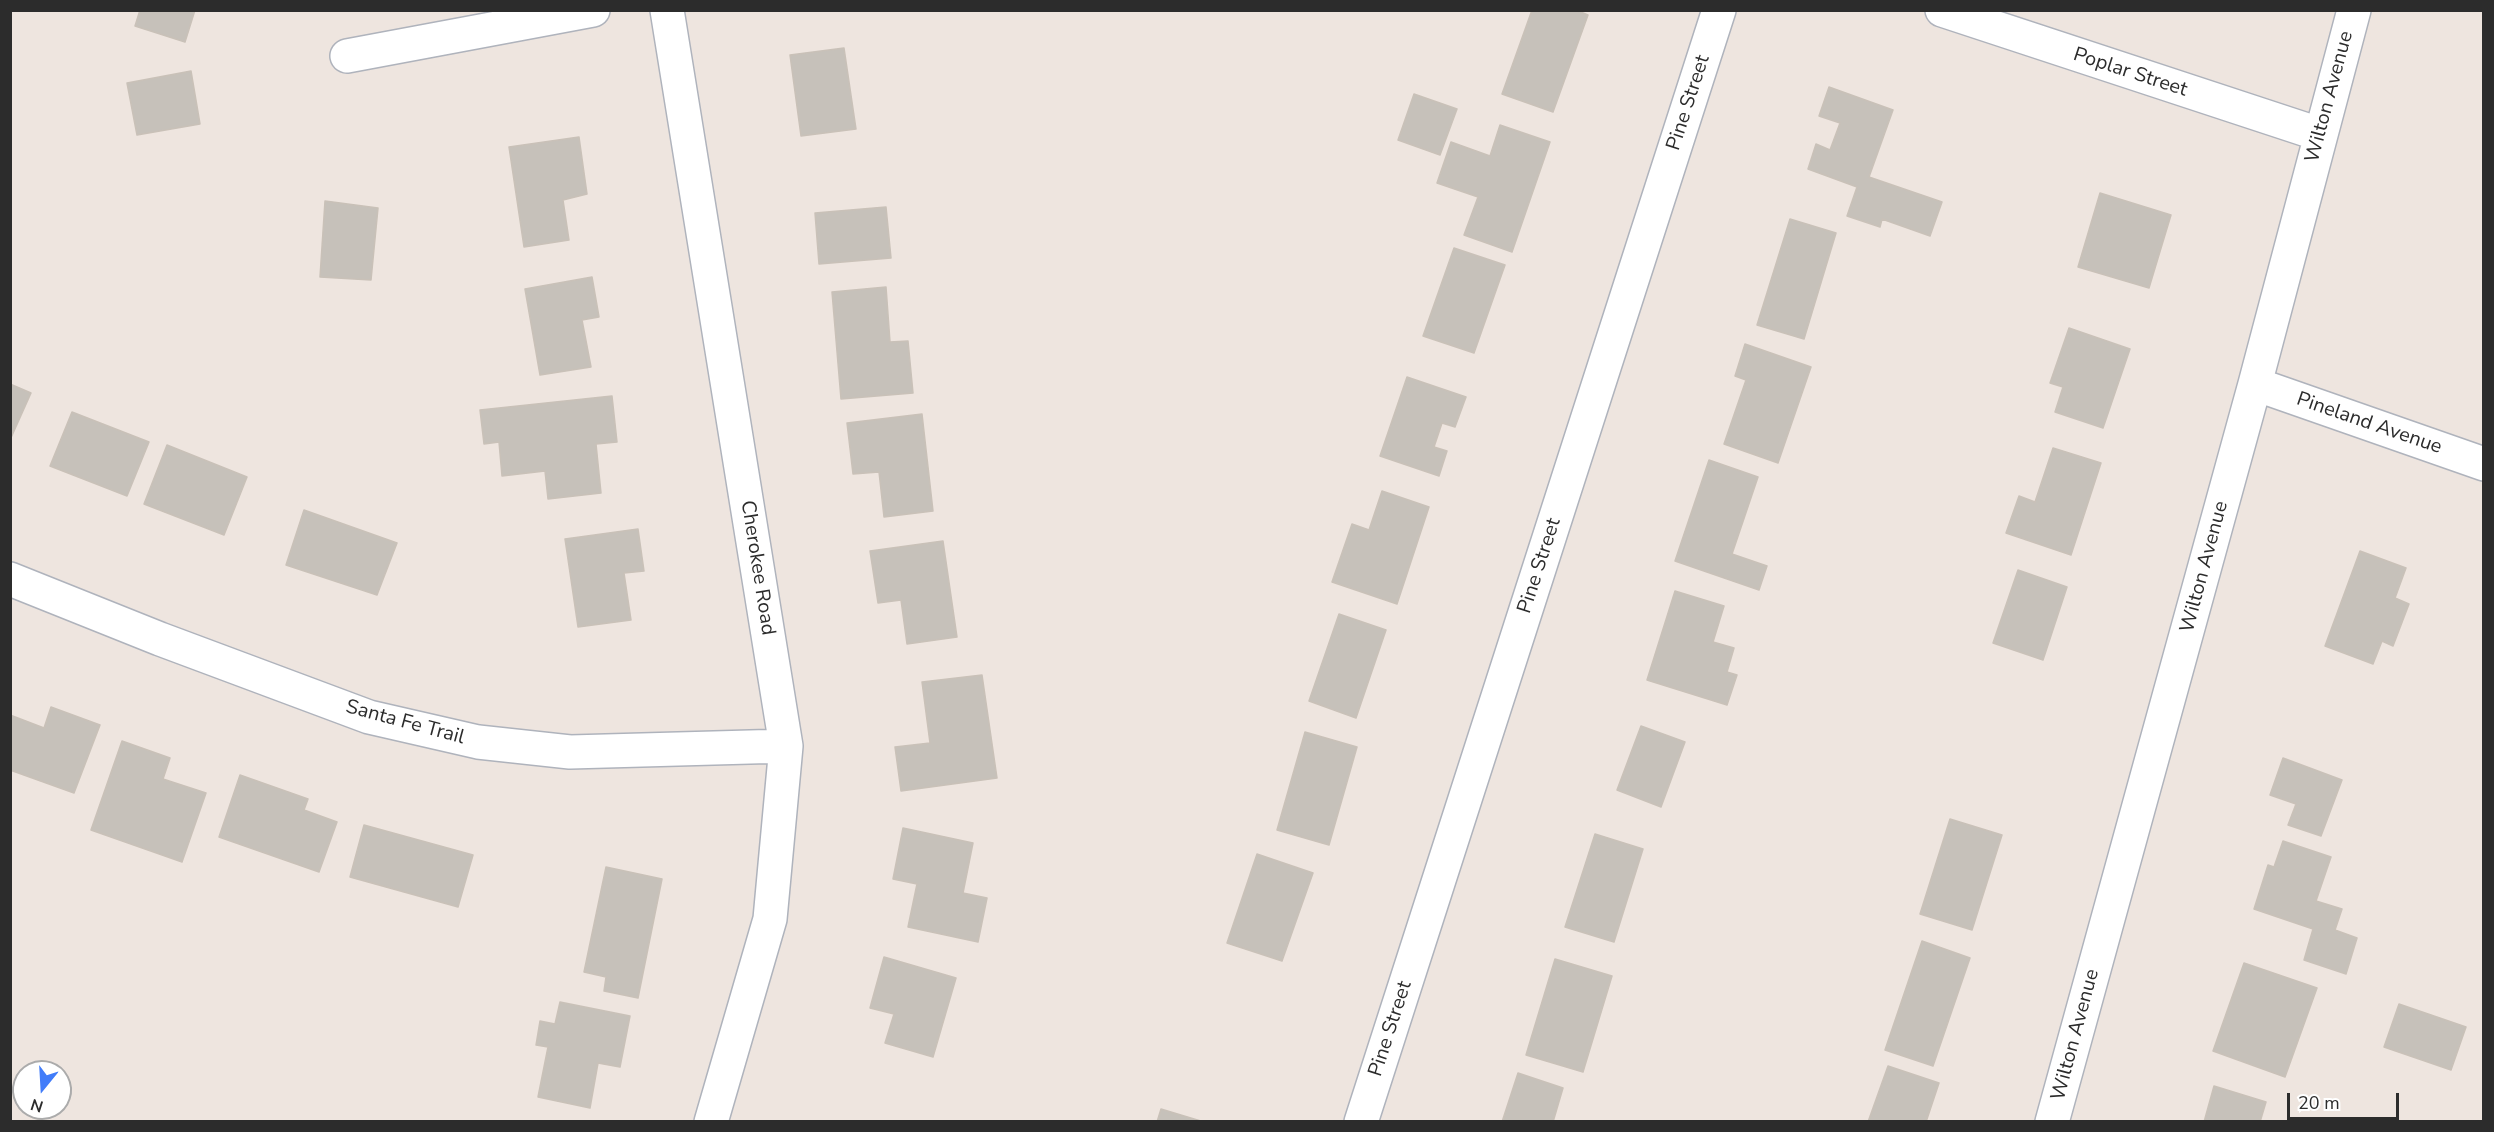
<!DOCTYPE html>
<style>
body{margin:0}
#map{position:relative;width:2494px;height:1132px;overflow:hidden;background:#eee5df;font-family:"Nunito Sans",sans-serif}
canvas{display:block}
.frame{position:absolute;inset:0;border:12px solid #2c2c2c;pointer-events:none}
.north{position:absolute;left:12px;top:1060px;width:60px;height:60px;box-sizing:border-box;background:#fff;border:2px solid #ababab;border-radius:50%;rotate:198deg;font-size:16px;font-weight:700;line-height:24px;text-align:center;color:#2c2c2c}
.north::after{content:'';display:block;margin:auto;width:21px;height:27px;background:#417cf9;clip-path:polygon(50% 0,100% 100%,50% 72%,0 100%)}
.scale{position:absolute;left:2287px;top:1093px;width:112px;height:27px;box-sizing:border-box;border:3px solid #2c2c2c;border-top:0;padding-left:8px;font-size:18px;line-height:21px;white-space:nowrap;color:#2c2c2c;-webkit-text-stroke:4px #fff;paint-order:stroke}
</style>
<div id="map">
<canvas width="2494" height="1132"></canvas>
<div class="frame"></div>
<div class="north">N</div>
<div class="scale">20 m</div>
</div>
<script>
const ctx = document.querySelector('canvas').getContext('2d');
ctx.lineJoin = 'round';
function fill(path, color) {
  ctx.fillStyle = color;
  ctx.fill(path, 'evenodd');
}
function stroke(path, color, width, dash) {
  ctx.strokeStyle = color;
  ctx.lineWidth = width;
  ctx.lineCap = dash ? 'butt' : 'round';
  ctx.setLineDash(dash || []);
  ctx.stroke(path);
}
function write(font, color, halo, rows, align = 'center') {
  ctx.font = font + ' "Nunito Sans",sans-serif';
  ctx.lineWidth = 4.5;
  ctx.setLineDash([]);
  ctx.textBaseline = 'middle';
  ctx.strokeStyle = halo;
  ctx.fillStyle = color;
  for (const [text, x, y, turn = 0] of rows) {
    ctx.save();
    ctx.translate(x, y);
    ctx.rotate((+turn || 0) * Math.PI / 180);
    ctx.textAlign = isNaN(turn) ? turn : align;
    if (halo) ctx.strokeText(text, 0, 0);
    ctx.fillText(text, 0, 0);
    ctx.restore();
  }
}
const building = new Path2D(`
 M140,10h55l-10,32 -50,-16z
 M1532,10h44l12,5 -35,97 -51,-18z
 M844,48l12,81 -55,7 -11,-81z
 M191,71l9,53 -63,11 -10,-52z
 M1829,87l64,23 -24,67 73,25 -12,34 -48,-17 -2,8 -33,-11 10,-29 -49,-18 8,-25 14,6 10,-27 -21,-7z
 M1414,94l43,15 -17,46 -42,-15z
 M1500,125l50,17 -38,110 -48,-17 14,-38 -41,-14 14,-41 39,14z
 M579,137l8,57 -24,6 6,40 -45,7 -15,-100z
 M2100,193l71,22 -22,73 -71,-21z
 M325,201l53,7 -7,72 -51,-3z
 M886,207l5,51 -72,6 -4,-51z
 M1790,219l46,14 -32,106 -47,-14z
 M1454,248l51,17 -31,88 -51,-17z
 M592,277l7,40 -17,3 9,47 -51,8 -15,-86z
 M886,287l4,55 18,-1 5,52 -72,6 -9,-107z
 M2069,328l61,21 -27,79 -48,-16 8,-25 -13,-4z
 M1745,344l66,23 -33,96 -54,-19 22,-64 -11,-4z
 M1407,377l59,20 -11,30 -13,-4 -8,24 13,4 -8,25 -59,-20z
 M10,384l21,9 -21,47z
 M612,396l5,46 -21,2 5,49 -53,6 -3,-28 -43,5 -3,-34 -15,2 -4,-34z
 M72,412l77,30 -22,54 -77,-30z
 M922,414l11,97 -49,6 -5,-45 -26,2 -6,-51z
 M167,445l80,32 -23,58 -80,-31z
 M2053,448l48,15 -30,92 -65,-22 13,-37 16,6z
 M1709,460l49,17 -26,77 35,12 -8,24 -84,-29z
 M1382,491l47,16 -32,97 -65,-22 20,-58 17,6z
 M304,510l93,33 -20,52 -91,-30z
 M638,529l6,42 -20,2 7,47 -53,7 -13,-88z
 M943,541l14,96 -50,7 -6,-44 -23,3 -8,-52z
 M2360,551l46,17 -11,30 14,6 -16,42 -11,-5 -9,23 -48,-18z
 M2018,570l49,17 -24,73 -50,-17z
 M1675,591l49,15 -11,36 21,6 -7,24 10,3 -10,30 -80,-25z
 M1339,614l47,16 -30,88 -47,-17z
 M982,675l15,103 -96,13 -6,-44 35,-4 -8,-61z
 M51,707l49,18 -26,68 -64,-23v-55l34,13z
 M1641,726l44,16 -24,65 -44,-17z
 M1305,732l52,15 -28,98 -52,-15z
 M122,741l48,17 -7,21 43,14 -24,69 -91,-32z
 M2283,758l59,22 -21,56 -33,-11 8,-21 -26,-9z
 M240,775l68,24 -4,11 33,12 -18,50 -100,-35z
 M1950,819l52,16 -30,95 -52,-16z
 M364,825l109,30 -15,52 -108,-30z
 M903,828l70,15 -10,50 24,5 -9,44 -70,-15 9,-43 -24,-5z
 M1595,834l48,15 -29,93 -49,-15z
 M2283,841l48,16 -15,44 26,8 -7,21 22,8 -11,36 -42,-14 9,-31 -59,-20 14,-44 6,2z
 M1257,854l56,19 -31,88 -55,-18z
 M606,867l56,12 -24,119 -34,-7 2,-14 -22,-5z
 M1922,941l48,17 -37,108 -48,-16z
 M884,957l72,21 -23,79 -48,-14 9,-29 -24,-6z
 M1555,959l57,17 -29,96 -57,-17z
 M2244,963l73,25 -32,89 -72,-26z
 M560,1002l70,14 -10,51 -22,-4 -8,45 -52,-11 10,-50 -12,-2 4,-24 15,3z
 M2399,1004l67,23 -15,43 -67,-23z
 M1888,1066l51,17 -13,39h-58z
 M1518,1073l45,15 -10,34h-51z
 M2214,1086l52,16 -6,20h-56z
 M1161,1109l43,13h-47z`);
fill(building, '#c6c1ba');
stroke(building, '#c9c1b8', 1.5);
const street = new Path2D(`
 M667,10l119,736 -16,173 -59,203
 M1942,10l377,124
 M347,56l246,-46
 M2255,384l229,80
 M10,579l150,60 209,78 109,25 92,10 216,-6
 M1361,1122l358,-1112
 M2052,1122l203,-738 99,-374`);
stroke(street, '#afb3bc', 36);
stroke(street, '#fff', 33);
write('20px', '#2c2c2c', '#fff', [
 ["Poplar Street",2130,73,18],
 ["Wilton Avenue",2330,97,-75],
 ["Pine Street",1689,103,-72],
 ["Pineland Avenue",2369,424,19],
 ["Pine Street",1540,566,-72],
 ["Wilton Avenue",2205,567,-75],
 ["Cherokee Road",757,568,81],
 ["Santa Fe Trail",405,723,15],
 ["Pine Street",1391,1029,-72],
 ["Wilton Avenue",2076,1035,-75]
]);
</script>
